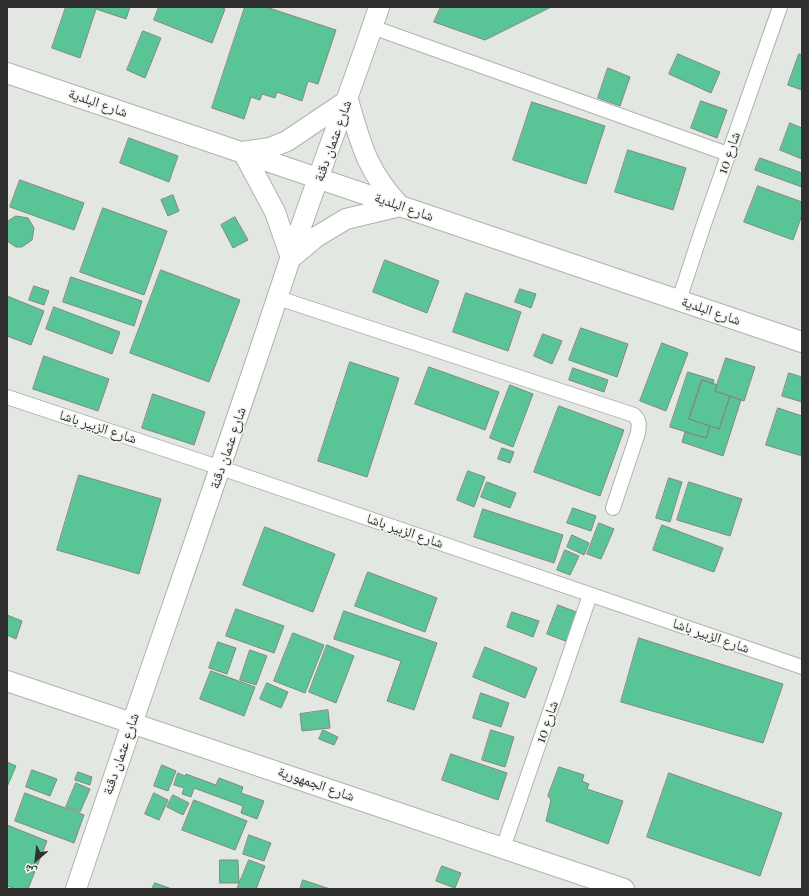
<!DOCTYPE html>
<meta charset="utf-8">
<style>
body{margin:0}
#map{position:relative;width:809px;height:896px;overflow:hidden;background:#e3e7e2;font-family:"Playfair Display","Noto Naskh Arabic",serif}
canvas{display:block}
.frame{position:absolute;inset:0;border:8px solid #2f302f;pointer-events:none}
.north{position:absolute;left:16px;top:840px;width:40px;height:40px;-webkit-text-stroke:3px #f1f4ef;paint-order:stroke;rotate:208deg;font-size:11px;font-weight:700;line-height:16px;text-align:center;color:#2f302f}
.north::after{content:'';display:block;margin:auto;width:14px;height:18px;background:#2f302f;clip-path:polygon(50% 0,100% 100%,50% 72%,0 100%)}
</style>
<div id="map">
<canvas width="809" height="896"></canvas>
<div class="frame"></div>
<div class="north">ش</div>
</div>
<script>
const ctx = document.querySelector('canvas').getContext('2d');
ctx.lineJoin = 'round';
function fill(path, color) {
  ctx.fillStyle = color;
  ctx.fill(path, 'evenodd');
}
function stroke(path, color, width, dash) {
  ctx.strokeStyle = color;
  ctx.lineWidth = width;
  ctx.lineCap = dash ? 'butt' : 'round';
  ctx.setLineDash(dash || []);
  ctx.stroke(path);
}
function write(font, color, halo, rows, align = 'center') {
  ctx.font = font + ' "Playfair Display","Noto Naskh Arabic",serif';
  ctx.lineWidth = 3;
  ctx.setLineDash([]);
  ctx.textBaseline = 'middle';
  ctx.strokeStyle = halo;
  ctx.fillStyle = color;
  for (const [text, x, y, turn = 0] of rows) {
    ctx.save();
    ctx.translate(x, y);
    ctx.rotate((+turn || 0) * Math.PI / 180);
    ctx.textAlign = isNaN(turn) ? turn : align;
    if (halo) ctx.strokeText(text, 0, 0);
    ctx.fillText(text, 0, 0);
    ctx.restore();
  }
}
const building = new Path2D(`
 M66,7h64l-4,12 -30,-10 -16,49 -28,-10z
 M159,7h61l5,2 -13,34 -58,-23z
 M245,7h21l70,23 -18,54 -10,-3 -6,20 -25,-9 -2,6 -13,-4 -2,6 -9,-3 -7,22 -32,-11z
 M441,7h110l-66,33 -51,-18z
 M143,31l18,7 -16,40 -18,-8z
 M678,54l42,18 -9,21 -42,-19z
 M799,54l3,1v35l-14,-5z
 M608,68l22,9 -10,29 -22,-8z
 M701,101l26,9 -10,28 -26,-10z
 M532,102l73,24 -19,58 -73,-24z
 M790,123l12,5v31l-22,-9z
 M129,138l49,18 -9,26 -49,-19z
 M628,150l58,18 -13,42 -58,-18z
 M760,158l42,15v14l-47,-17z
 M20,180l64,23 -10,27 -64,-23z
 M758,186l44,16v13l-9,25 -49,-18z
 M173,195l6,16 -11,5 -7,-16z
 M103,208l64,23 -23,64 -64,-23z
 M16,216l12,2 6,10 -2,12 -10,7h-6l-9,-6v-19z
 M235,217l13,23 -15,8 -12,-23z
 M385,260l54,21 -12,32 -54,-21z
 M161,270l79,30 -31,82 -79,-29z
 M71,277l71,24 -8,25 -71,-24z
 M34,286l15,5 -5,14 -15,-5z
 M520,289l16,5 -5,14 -16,-6z
 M466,293l55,19 -13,39 -55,-19z
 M7,296l37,15 -13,34 -24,-9z
 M54,307l66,25 -8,22 -66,-25z
 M581,328l47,16 -11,33 -48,-17z
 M543,334l19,7 -10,23 -18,-8z
 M662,343l26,10 -22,58 -26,-10z
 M44,356l65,23 -11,32 -65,-22z
 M726,358l29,9 -11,34 -29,-10z
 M350,362l49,16 -32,99 -49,-16z
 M429,367l70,25 -14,38 -70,-26z
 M573,368l35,12 -4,12 -35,-12z
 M688,372l26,8 -1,4 -11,-4 -13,39 21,7 -4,12 -36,-11z
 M789,373l13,4v25l-20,-6z
 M702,380l16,5 -3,6 15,5 -11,33 -30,-10z
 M510,385l23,9 -20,53 -23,-9z
 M153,394l52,18 -11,33 -52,-17z
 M730,396l11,4 -18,56 -41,-14 3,-10 21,6 4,-12 9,3z
 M559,406l65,24 -24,66 -66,-24z
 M778,408l24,8v40l-36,-11z
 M502,448l12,4 -4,11 -12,-4z
 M468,471l17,6 -11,30 -17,-7z
 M79,475l82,24 -22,75 -82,-24z
 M669,478l13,4 -12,40 -14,-4z
 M487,482l29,11 -6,15 -29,-11z
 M689,482l53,17 -12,37 -53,-16z
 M573,508l23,8 -5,15 -24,-8z
 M483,509l80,26 -9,28 -80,-26z
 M599,523l15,6 -13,30 -14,-5z
 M662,525l61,23 -9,24 -61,-22z
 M265,527l70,27 -22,58 -70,-27z
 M572,535l17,8 -5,12 -17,-8z
 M565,550l14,6 -9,19 -13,-5z
 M368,572l69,26 -12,34 -70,-26z
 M558,605l21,8 -11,29 -21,-8z
 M236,609l48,17 -10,27 -48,-17z
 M344,611l93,32 -23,67 -27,-9 14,-40 -67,-22z
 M512,612l27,9 -6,16 -26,-10z
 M7,615l15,6 -6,18 -9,-4z
 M293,633l31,12 -19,48 -31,-12z
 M639,638l144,46 -20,59 -142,-41z
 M218,642l18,6 -9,26 -18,-6z
 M327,645l27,11 -18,47 -27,-11z
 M485,647l52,21 -12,30 -52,-21z
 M250,650l17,6 -11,29 -16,-5z
 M211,671l44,16 -11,29 -44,-17z
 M267,683l21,9 -7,16 -21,-9z
 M481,693l28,10 -8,24 -28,-9z
 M328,710l2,18 -28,3 -2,-17z
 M323,730l15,7 -4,8 -15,-6z
 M491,730l23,7 -9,30 -23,-7z
 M451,754l56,19 -9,27 -56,-20z
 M7,762l9,4 -9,21z
 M162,765l14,6 -8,20 -14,-5z
 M559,767l25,8 -2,6 7,3 -2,5 36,12 -15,43 -62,-23 5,-21 -3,-4z
 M32,770l25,9 -7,17 -24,-9z
 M78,772l14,5 -2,8 -15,-5z
 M178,773l7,3 1,-2 30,11 3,-7 24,9 -2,6 23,8 -7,18 -16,-6 2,-7 -49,-18 -3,9 -9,-3 2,-6 -10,-3z
 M669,773l113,40 -22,63 -113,-39z
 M76,783l14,6 -10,23 -14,-5z
 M25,793l59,22 -10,28 -59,-22z
 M154,793l14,7 -9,20 -14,-6z
 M173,795l16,8 -6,12 -16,-8z
 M194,800l53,21 -12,29 -53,-20z
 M7,825l40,16 -19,48h-12l-9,-3z
 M249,835l22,8 -7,18 -21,-7z
 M220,860h18l1,23h-19z
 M249,860l16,6 -9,23h-19z
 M442,866l19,7 -6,15 -19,-7z
 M303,880l27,9h-30z
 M155,883l17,6h-20z`);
fill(building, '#59c597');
stroke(building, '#828784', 1);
const street = new Path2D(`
 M372,27l356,127
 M278,298l356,117c6,6 5,10 4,18l-25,75
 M679,300l25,-76 76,-217
 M7,397l214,71 581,199
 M503,848l87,-253`);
const secondary = new Path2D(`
 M7,73l795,269
 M348,100c13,45 19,71 52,106l-54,13 -30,18 -25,21 -16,-46 -32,-60 27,-4 17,-7z
 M7,681l617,208
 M76,889c70,-210 145,-419 214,-630 28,-85 61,-167 89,-252`);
stroke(street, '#afb2ae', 16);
stroke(secondary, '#afb2ae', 22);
stroke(street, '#fff', 14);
stroke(secondary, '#fff', 20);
write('14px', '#2f302f', '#f1f4ef', [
 ["شارع البلدية",98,103,19],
 ["شارع عثمان دقنة",333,141,-70],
 ["شارع 10",729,153,-71],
 ["شارع البلدية",404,207,19],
 ["شارع البلدية",711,311,19],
 ["شارع الزبير باشا",98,427,18],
 ["شارع عثمان دقنة",228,448,-71],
 ["شارع الزبير باشا",405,531,19],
 ["شارع الزبير باشا",711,636,19],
 ["شارع 10",547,722,-71],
 ["شارع عثمان دقنة",121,754,-71],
 ["شارع الجمهورية",316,784,19]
]);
</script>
